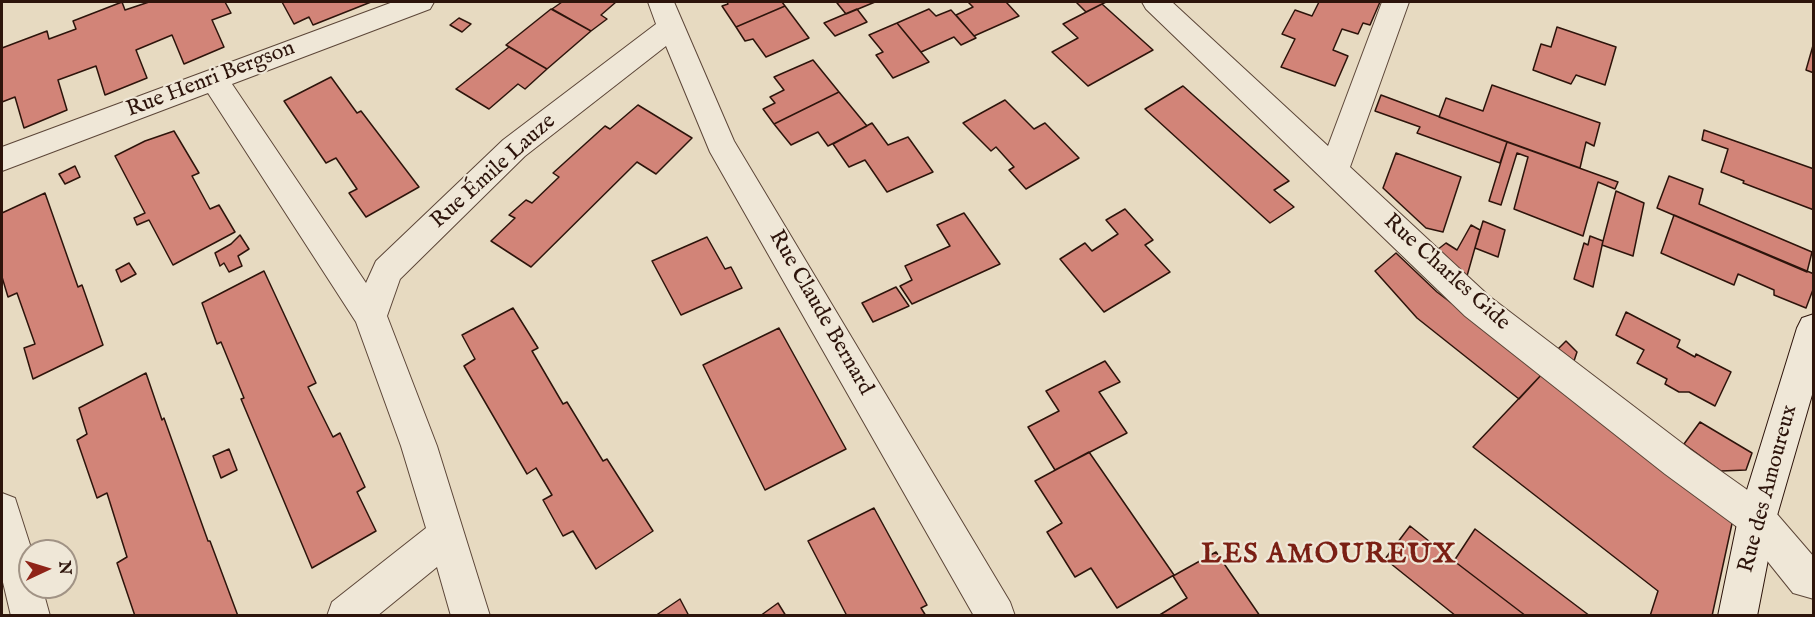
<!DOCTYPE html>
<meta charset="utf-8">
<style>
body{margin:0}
#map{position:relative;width:1815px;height:617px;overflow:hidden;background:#e7dac1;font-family:"IM FELL English",serif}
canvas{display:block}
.frame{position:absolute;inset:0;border:3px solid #2d140b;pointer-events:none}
.north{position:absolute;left:18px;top:539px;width:60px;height:60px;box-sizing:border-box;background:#efe7d7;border:2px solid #a19385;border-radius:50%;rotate:86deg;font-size:16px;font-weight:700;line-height:24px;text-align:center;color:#2d140b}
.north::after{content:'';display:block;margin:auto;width:21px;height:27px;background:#8f2418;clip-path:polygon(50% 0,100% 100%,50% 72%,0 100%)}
</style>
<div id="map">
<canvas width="1815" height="617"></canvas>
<div class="frame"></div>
<div class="north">N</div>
</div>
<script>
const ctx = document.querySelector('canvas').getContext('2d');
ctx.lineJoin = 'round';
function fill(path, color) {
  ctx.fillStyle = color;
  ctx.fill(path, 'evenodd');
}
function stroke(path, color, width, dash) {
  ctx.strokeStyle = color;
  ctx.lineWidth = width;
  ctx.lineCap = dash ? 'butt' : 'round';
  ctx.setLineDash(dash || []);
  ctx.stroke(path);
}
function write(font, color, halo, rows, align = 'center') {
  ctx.font = font + ' "IM FELL English",serif';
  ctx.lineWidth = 4.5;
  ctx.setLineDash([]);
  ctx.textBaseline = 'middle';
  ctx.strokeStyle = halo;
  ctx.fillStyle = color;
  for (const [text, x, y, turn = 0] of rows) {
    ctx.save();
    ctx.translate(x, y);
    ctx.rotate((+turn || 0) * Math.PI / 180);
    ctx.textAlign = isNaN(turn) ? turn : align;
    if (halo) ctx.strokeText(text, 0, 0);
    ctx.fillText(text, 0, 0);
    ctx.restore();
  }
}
const building = new Path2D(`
 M122,2l3,8 24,-8h76l6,11 -19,7 12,27 -40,17 -12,-29 -36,15 11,28 -42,17 -9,-29 -38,14 9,30 -43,18 -9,-31 -13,5v-54l45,-17 2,8 27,-10 -3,-8z
 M282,2h89l-58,23 -4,-8 -15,7z
 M562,2h54l-15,13 6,4 -16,12 -39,-22z
 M727,2h55l3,4 -49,21 -14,-21 6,-2z
 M840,2h35l-29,12 -9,-11z
 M968,2h38l13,14 -45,20 -18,-21 17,-8z
 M1076,2h30l-20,10z
 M1319,2h61l-10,23 -7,-2 -5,11 -16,-5 -9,21 15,6 -13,30 -54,-19 14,-28 -13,-5 13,-24 17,6z
 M1102,4l51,46 -65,36 -36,-34 26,-14 -15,-14z
 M785,6l24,32 -43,19 -13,-18 -8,2 -9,-14z
 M551,9l40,22 -44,38 -41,-24z
 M857,9l10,13 -32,14 -11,-13z
 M929,9l7,7 15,-6 25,28 -15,7 -7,-8 -33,15 -24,-29z
 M459,18l12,6 -9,8 -12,-7z
 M897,23l32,39 -36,16 -17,-23 7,-3 -14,-17z
 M1557,27l59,20 -11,38 -29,-10 -5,9 -38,-14 8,-26 10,3z
 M1814,42v31l-8,-3z
 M509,47l38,22 -22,20 -7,-5 -29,25 -33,-20z
 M813,60l26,32 -65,32 -11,-15 12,-6 -5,-6 14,-7 -10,-13z
 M331,77l26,36 4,-2 58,76 -53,30 -17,-24 8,-4 -21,-31 -10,5 -42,-62z
 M1492,85l108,38 -6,23 -8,-4 -6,26 -141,-51 7,-19 37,13z
 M1183,86l106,95 -15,9 20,17 -24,16 -125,-114z
 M839,92l28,34 -39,20 -10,-14 -27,13 -17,-21z
 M1381,95l126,47 -7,21 -83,-30 3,-6 -45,-16z
 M1005,100l29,29 11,-6 34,35 -53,31 -17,-19 5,-3 -18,-20 -5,4 -28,-28z
 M638,105l54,33 -36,36 -19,-12 -106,105 -40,-26 24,-23 -6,-3 17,-15 6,3 27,-26 -6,-4 52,-47 5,3z
 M872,123l16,22 20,-8 25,35 -46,20 -22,-32 -16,7 -16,-23z
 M1704,130l110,39v41l-71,-27 1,-2 -23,-9 7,-23 -26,-9z
 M174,131l25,42 -7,3 18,33 9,-4 16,27 -62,33 -24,-45 -12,5 -3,-7 11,-5 -30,-57 30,-15z
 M1507,142l111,40 -3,7 -17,-7 -15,54 -69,-27 14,-52 -11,-4 -16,52 -12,-4z
 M1396,153l65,24 -18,55 -17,-4 -43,-40z
 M75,166l5,11 -15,7 -6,-10z
 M1669,176l34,13 -4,15 113,48 -5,20 -150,-64z
 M1616,191l28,12 -11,53 -31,-11z
 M45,193l33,94 4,-2 21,60 -70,34 -9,-31 11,-4 -18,-51 -9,4 -6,-20v-64z
 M1125,209l28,31 -8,5 25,27 -66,40 -44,-53 25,-16 7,8 26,-17 -12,-14z
 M964,213l36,51 -88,40 -12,-18 12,-6 -7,-14 45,-20 -13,-21z
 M1674,215l140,59v13l-8,21 -32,-13v-5l-36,-16 -4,11 -73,-32z
 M1483,221l22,9 -7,27 -23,-9z
 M1471,225l9,5 -13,46 -30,-26 9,-7 11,7z
 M240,235l9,14 -11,7 4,10 -13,6 -5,-9 -4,3 -5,-13 16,-9z
 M1590,236l13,5 -10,46 -19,-8 10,-36 4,2z
 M707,237l18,32 6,-2 11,21 -61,27 -29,-54z
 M1396,253l41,39 106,81 -24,26 -102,-81 -42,-47z
 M129,263l7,11 -15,8 -5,-12z
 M264,271l52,112 -8,4 25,50 7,-4 25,54 -8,5 19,39 -64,37 -71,-169 3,-1 -23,-56 -4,2 -15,-41z
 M896,287l13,19 -36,16 -11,-19z
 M513,308l25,40 -6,3 31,53 4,-2 36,59 4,-2 46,72 -57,38 -23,-38 -10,5 -20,-36 9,-5 -16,-27 -9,6 -63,-108 11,-7 -13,-24z
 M1626,312l54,28 -3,7 18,10 1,-3 35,18 -16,34 -26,-14h-10l-14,-8 2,-5 -30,-16 7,-13 -28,-15z
 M779,328l67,121 -81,41 -62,-125z
 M1566,341l11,11 -3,9 -16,-12z
 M1105,361l15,21 -21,10 28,41 -72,37 -27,-43 31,-16 -13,-20z
 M146,373l16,47 2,-2 44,123h2l28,75h-103l-18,-53 10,-6 -20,-64 -10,5 -20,-58 10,-6 -8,-26z
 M1543,373l190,146 -21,97h-62l8,-25 -185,-144z
 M1700,422l52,31 -6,17 -25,1 -37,-27z
 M229,449l8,21 -16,8 -8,-22z
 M1089,452l85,123 -57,33 -26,-40 -16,9 -28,-45 15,-9 -27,-42z
 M874,508l53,97 -6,3 5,8h-79l-39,-75z
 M1410,526l44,35 72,55h-70l-71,-57z
 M1475,529l115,87h-64l-72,-55z
 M1216,552l44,64h-102l29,-18 -14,-22z
 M680,599l9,17h-34z
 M778,603l8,13h-26z`);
fill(building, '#d28478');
stroke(building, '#2d140b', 1.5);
const street = new Path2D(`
 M393,2h41l-4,7 -198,75 134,199 10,-22 127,-121 153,-116 -8,-22h26l60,139 276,461 5,14h-41l-264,-464 -44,-106 -141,110 -125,123 -13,37 50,130 53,170h-39l-14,-49 -60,49h-50l5,-14 94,-74 -25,-82 -45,-124 -148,-229 -206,78v-24z
 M1142,2h30l156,144 54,-144h27l-59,165 139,129 202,154 79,56 44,51v42l-21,-6 -49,-61 -79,-58 -200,-158 -319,-307z
 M2,493l13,5 17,53h-2v36h12l8,29h-39l-9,-38z`);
const secondary = new Path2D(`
 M1814,314v74l-38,131 -19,97h-39l20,-97 59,-191 5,-10z`);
stroke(street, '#5c4638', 2);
stroke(secondary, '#2d140b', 2);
fill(street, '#efe7d7');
fill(secondary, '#efe7d7');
write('22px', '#2d140b', '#efe7d7', [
 ["Rue Henri Bergson",211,80,-21],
 ["Rue Émile Lauze",494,172,-42],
 ["Rue Charles Gide",1446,273,42],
 ["Rue Claude Bernard",820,313,60],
 ["Rue des Amoureux",1769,489,-75]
]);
ctx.letterSpacing = '1.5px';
write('bold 28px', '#7a1f14', '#efe7d7', [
 ["LES AMOUREUX",1329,556]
]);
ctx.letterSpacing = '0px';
</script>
